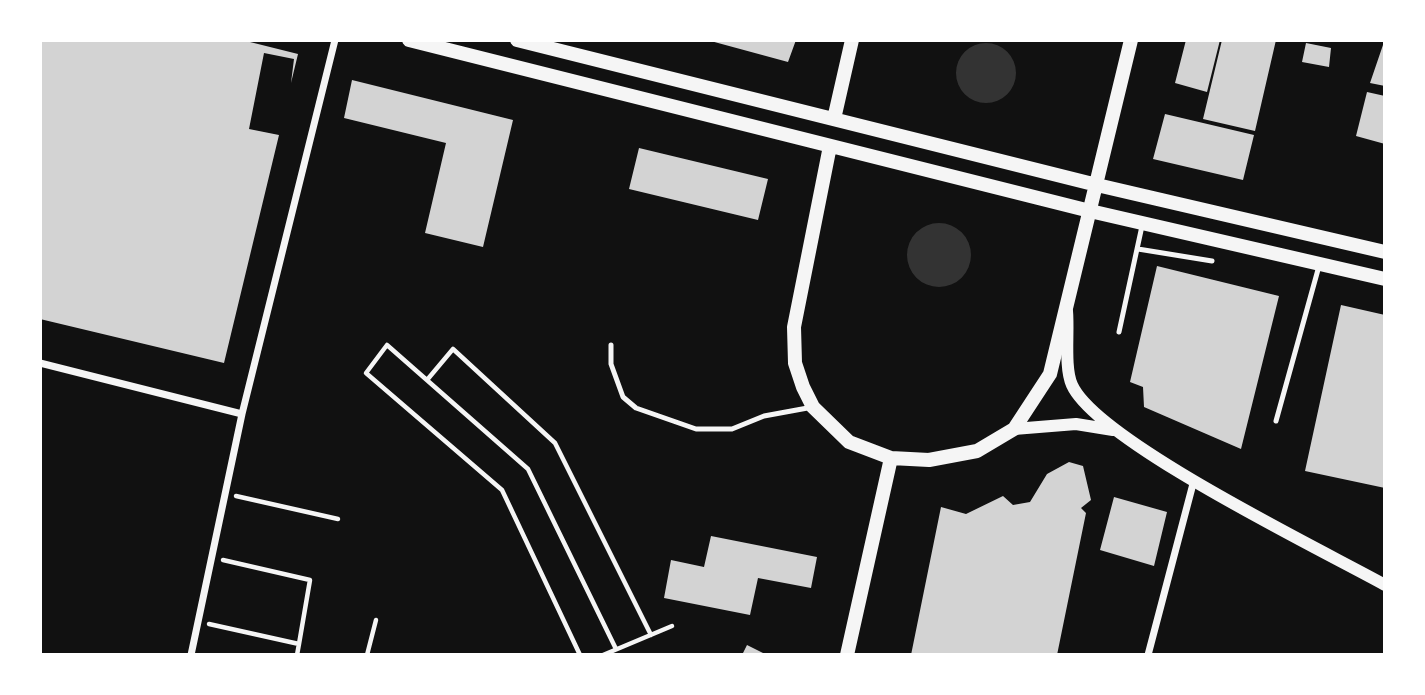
<!DOCTYPE html>
<style>
body{margin:0}
#map{position:relative;width:1425px;height:695px;overflow:hidden;background:#111;font-family:"Varela Round",sans-serif}
canvas{display:block}
.frame{position:absolute;inset:0;border:42px solid #fff;pointer-events:none}
</style>
<div id="map">
<canvas width="1425" height="695"></canvas>
<div class="frame"></div>
</div>
<script>
const ctx = document.querySelector('canvas').getContext('2d');
ctx.lineJoin = 'round';
function fill(path, color) {
  ctx.fillStyle = color;
  ctx.fill(path, 'evenodd');
}
function stroke(path, color, width, dash) {
  ctx.strokeStyle = color;
  ctx.lineWidth = width;
  ctx.lineCap = dash ? 'butt' : 'round';
  ctx.setLineDash(dash || []);
  ctx.stroke(path);
}
fill(new Path2D(`
 M956 73a30 30 0 1 1 60 0a30 30 0 1 1-60 0Z
 M907 255a32 32 0 1 1 64 0a32 32 0 1 1-64 0Z`), '#333');
fill(new Path2D(`
 M40,40h202l56,14 -7,29 3,-24 -30,-6 -15,76 30,6 -55,228 -184,-44z
 M707,40h89l-8,22z
 M1186,40h34l-13,52 -32,-9z
 M1222,40h54l-21,91 -52,-12z
 M1384,42h1v44l-15,-3z
 M1306,43l25,5 -2,19 -27,-5z
 M352,80l161,40 -30,127 -58,-14 21,-90 -102,-25z
 M1367,92l18,4v48l-29,-8z
 M1165,114l89,21 -11,45 -90,-21z
 M639,148l129,31 -10,41 -129,-31z
 M1157,266l122,30 -38,153 -97,-42 -1,-20 -13,-5z
 M1341,305l44,10v173l-80,-17z
 M1069,462l14,4 8,34 -10,8 5,5 -29,142h-146l30,-148 25,7 37,-18 10,9 17,-3 17,-28z
 M1114,497l53,15 -13,54 -54,-16z
 M711,536l106,21 -6,31 -53,-10 -8,37 -86,-17 7,-38 33,7z
 M747,645l20,10h-25z`), '#d3d3d3');
stroke(new Path2D(`
 M427,380l26,-31 102,94 96,192
 M236,496l102,23
 M209,624l90,20 11,-64 -87,-20
 M297,655l2,-11
 M367,655l9,-35
 M580,655l-78,-165 -136,-117 21,-28 141,124 88,180
 M603,655l69,-29`), '#f5f5f5', 4.5);
stroke(new Path2D(`
 M1138,249l74,12
 M1119,332l23,-106
 M611,345v19l12,33 13,11 60,21h36l32,-13 49,-9
 M1276,421l43,-155`), '#f5f5f5', 5);
stroke(new Path2D(`
 M40,363l202,51
 M191,655l51,-241 93,-374
 M1148,655l46,-175`), '#f5f5f5', 7);
stroke(new Path2D(`
 M1067,311c2,21 -3,56 5,74 25,56 250,165 313,200
 M1014,429l62,-5 37,6`), '#f5f5f5', 12);
stroke(new Path2D(`
 M409,40l681,171 295,68
 M517,40l580,145 288,67
 M834,119l18,-79
 M830,146l-36,181 1,36 8,24 10,20 36,35 42,16 38,2 48,-9 37,-22 36,-55 81,-334
 M847,655l44,-197`), '#f5f5f5', 14);
</script>
